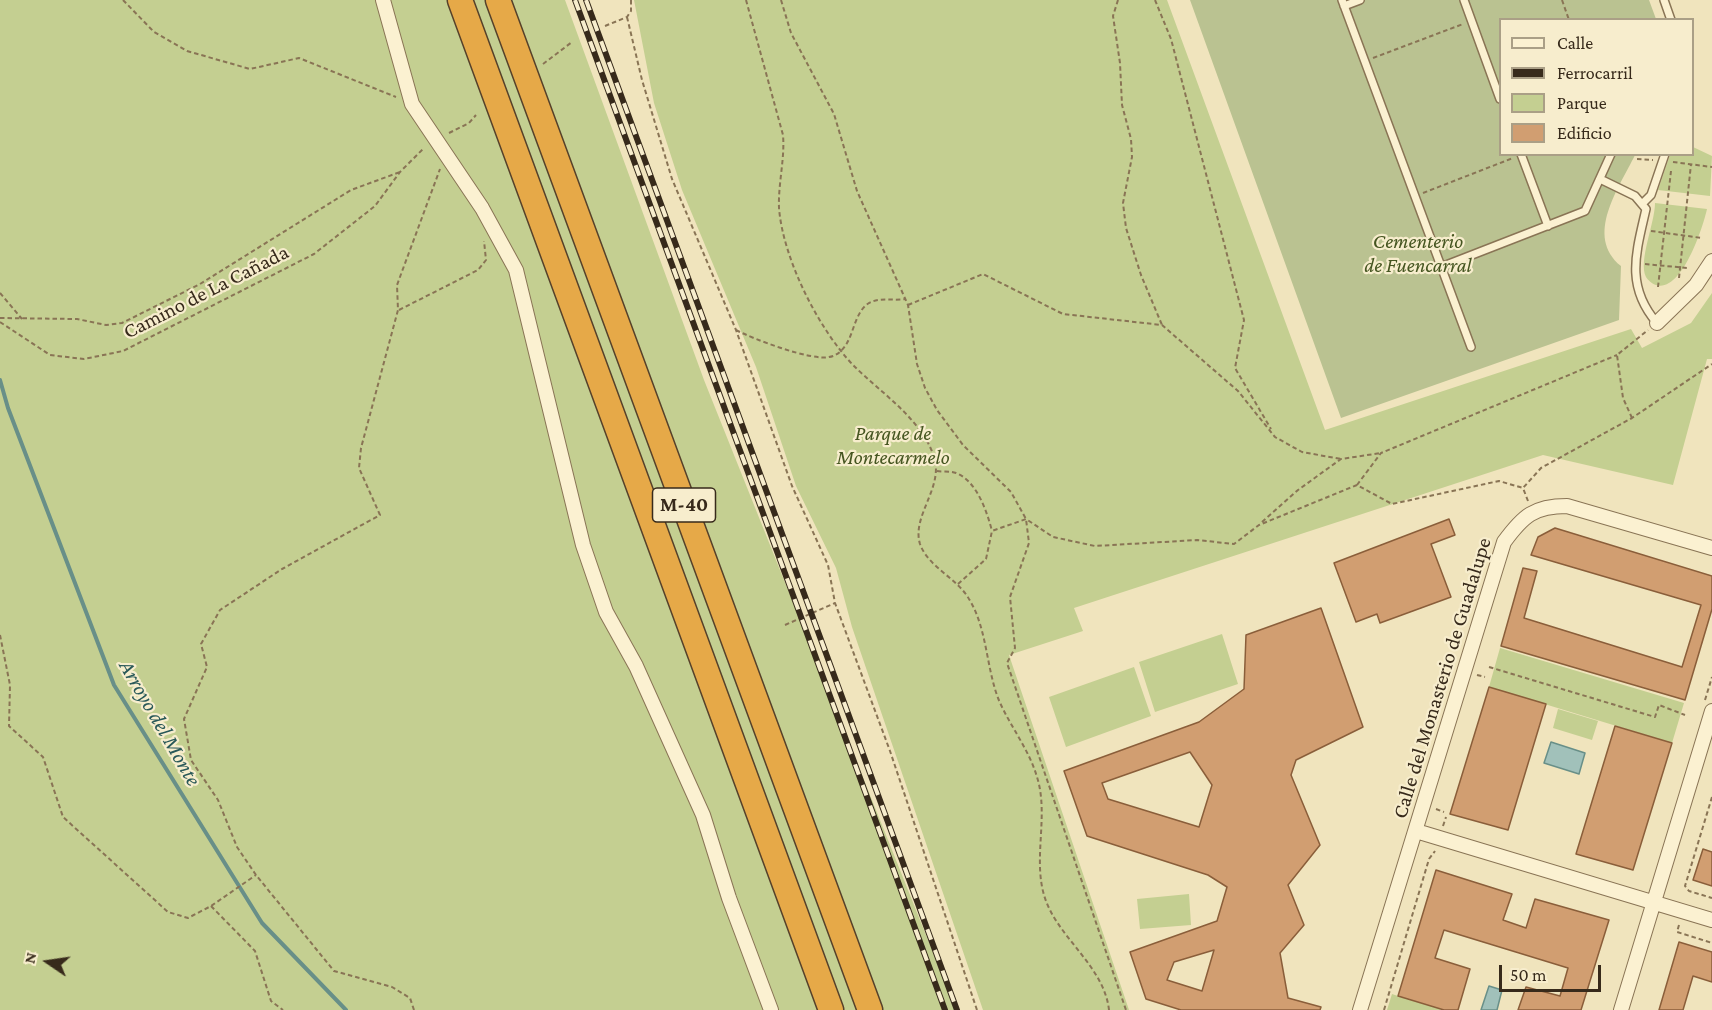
<!DOCTYPE html>
<meta charset="utf-8">
<style>
body{margin:0}
#map{position:relative;width:1712px;height:1010px;overflow:hidden;background:#f0e4bd;font-family:"Crimson Pro",serif}
canvas{display:block}
.legend{position:absolute;left:1499px;top:18px;width:195px;height:138px;box-sizing:border-box;background:#f7edcd;border:2px solid #aa9f86;margin:0;padding:8px 10px;list-style:none;font-size:18px;color:#372a1b}
.legend li{display:flex;align-items:center;gap:12px;height:30px}
.legend b{width:30px;border:2px solid #aa9f86}
.north{position:absolute;left:18px;top:932px;width:60px;height:60px;-webkit-text-stroke:4px #f7edcd;paint-order:stroke;rotate:283deg;font-size:16px;font-weight:700;line-height:24px;text-align:center;color:#372a1b}
.north::after{content:'';display:block;margin:auto;width:21px;height:27px;background:#372a1b;clip-path:polygon(50% 0,100% 100%,50% 72%,0 100%)}
.scale{position:absolute;left:1499px;top:965px;width:102px;height:27px;box-sizing:border-box;border:3px solid #372a1b;border-top:0;padding-left:8px;font-size:18px;line-height:21px;white-space:nowrap;color:#372a1b;-webkit-text-stroke:4px #f7edcd;paint-order:stroke}
</style>
<div id="map">
<canvas width="1712" height="1010"></canvas>
<ul class="legend">
<li><b style="height:8px;background:#fbf1d1"></b>Calle</li>
<li><b style="height:8px;background:#372a1b"></b>Ferrocarril</li>
<li><b style="height:16px;background:#c4cf91"></b>Parque</li>
<li><b style="height:16px;background:#d19e71"></b>Edificio</li>
</ul>
<div class="north">N</div>
<div class="scale">50 m</div>
</div>
<script>
const ctx = document.querySelector('canvas').getContext('2d');
ctx.lineJoin = 'round';
function fill(path, color) {
  ctx.fillStyle = color;
  ctx.fill(path, 'evenodd');
}
function stroke(path, color, width, dash) {
  ctx.strokeStyle = color;
  ctx.lineWidth = width;
  ctx.lineCap = dash ? 'butt' : 'round';
  ctx.setLineDash(dash || []);
  ctx.stroke(path);
}
function write(font, color, halo, rows, align = 'center') {
  ctx.font = font + ' "Crimson Pro",serif';
  ctx.lineWidth = 4.5;
  ctx.setLineDash([]);
  ctx.textBaseline = 'middle';
  ctx.strokeStyle = halo;
  ctx.fillStyle = color;
  for (const [text, x, y, turn = 0] of rows) {
    ctx.save();
    ctx.translate(x, y);
    ctx.rotate((+turn || 0) * Math.PI / 180);
    ctx.textAlign = isNaN(turn) ? turn : align;
    if (halo) ctx.strokeText(text, 0, 0);
    ctx.fillText(text, 0, 0);
    ctx.restore();
  }
}
fill(new Path2D(`
 M0,0h565l139,380 252,630h-956z
 M634,0h533l158,430 306,-101 11,19 49,-25 21,-30v66h-5l-34,126 -130,-30 -469,153 9,23 -74,24 120,355h-146l-131,-383 -16,-59 -40,-82 -40,-119 -74,-177 -28,-87z
 M1693,147l19,9 -2,40 -52,-6 12,-35 22,-1z
 M1655,203l52,6c-4,18 -25,84 -51,76 -4,-1 -8,-5 -10,-8 -8,-16 9,-54 9,-74z
 M1222,634l16,50 -83,28 -16,-50z
 M1500,648l184,55 -12,40 -183,-56z
 M1134,667l17,49 -85,31 -17,-50z
 M1558,709l40,12 -6,19 -39,-12z
 M1189,894l2,31 -51,4 -3,-30z
 M1392,994l6,2 46,14h-57z`), '#c4cf91');
fill(new Path2D(`
 M1190,0h459l7,19 -156,1v134l135,1c-16,33 -51,81 -14,111l-2,54 -278,98z`), '#bac291');
const water = new Path2D(`
 M1551,742l34,11 -6,21 -35,-11z
 M1489,986l13,4 -5,20h-16z`);
fill(water, '#a1c1ba');
stroke(water, '#688f88', 1.5);
stroke(new Path2D(`
 M0,380l8,28 106,277 148,238 84,87`), '#688f88', 4);
const building = new Path2D(`
 M1449,519l6,16 -24,9 20,53 -71,26 -3,-9 -21,8 -22,-59z
 M1555,528l157,48v33l-27,91 -184,-54 22,-78 14,3 -13,47 158,49 19,-62 -170,-50 7,-18z
 M1321,608l42,119 -67,33 -5,15 29,70 -32,40 16,40 -24,28 8,45 33,9 -1,3h-139l-35,-11 -16,-47 87,-31 10,-34 -19,-12 -121,-39 -23,-65 135,-49 45,-33 2,-54zM1190,752l22,33 -13,42 -91,-28 -6,-16zM1214,950l-12,41 -35,-11 7,-18z
 M1489,687l57,17 -38,126 -58,-16z
 M1615,726l57,17 -39,127 -57,-16z
 M1703,849l9,3v34l-19,-6z
 M1436,870l76,24 -9,26 23,8 9,-29 74,21 -28,90h-63l8,-23 34,9 8,-28 -124,-38 -9,28 35,11 -12,41h-14l-46,-14z
 M1679,942l33,10v30l-19,-6 -10,34h-24z`);
fill(building, '#d19e71');
stroke(building, '#8a5e3a', 1.5);
const lane = new Path2D(`
 M1342,0l129,347
 M1464,0l36,99
 M1664,0l7,20
 M1344,6l16,-6
 M1521,154l27,72
 M1600,179l35,17 11,13c-10,44 -21,77 11,114
 M1643,203l8,-8 14,-41
 M1441,267l144,-56 26,-57`);
const street = new Path2D(`
 M383,0l29,104 70,104 34,62 67,275 23,67 30,54 67,149 26,83 42,112
 M1657,323l39,-38 16,-24
 M1416,831l296,89
 M1360,1010l144,-468c19,-26 30,-36 63,-36l145,42
 M1621,1010l91,-299`);
const highway = new Path2D(`
 M460,0l371,1010
 M498,0l372,1010`);
stroke(lane, '#897455', 10);
stroke(street, '#897455', 16);
stroke(highway, '#56412a', 27);
stroke(new Path2D(`
 M123,0l31,32 33,19 63,18 49,-11 97,39
 M746,0l37,135c2,24 -5,49 -4,73 4,51 40,122 75,158 26,26 66,52 79,88 13,32 -22,61 -13,90 8,23 37,34 49,55 18,29 17,67 29,99 11,27 31,51 39,79 12,38 -4,80 7,118 12,42 60,70 65,115
 M781,0l10,33 43,81 23,77 51,114 9,59 8,24 12,22 26,35 48,47 15,27 3,24 -19,54 5,51 -8,15 119,347
 M1118,0l-5,16 7,47 2,42 9,34 1,18 -9,46 3,25 15,47 21,50
 M1155,0l16,39 73,281 -9,48 36,61
 M1562,0l7,20
 M627,17l15,63 30,99 64,151 56,156 36,79 7,38 55,148 87,259
 M605,26l22,-9 4,-6v-11
 M1373,58l90,-34
 M543,64l29,-22
 M449,133l20,-10 7,-8
 M1637,159l16,1
 M1673,162l39,5
 M1423,193l90,-35
 M1651,231l51,7
 M1645,264l42,4
 M1679,278l12,-114
 M1658,287l13,-116
 M0,293l22,26
 M908,305l75,-31 80,40 99,11 76,66 37,46 27,15 39,7
 M399,310l79,-40 8,-10 -2,-19
 M0,318l77,1 29,6 16,-2 78,-39 151,-94 49,-18
 M0,322l50,33 34,4 39,-8 191,-97 61,-48 25,-34 24,-24
 M736,330c17,9 75,31 93,27 8,-1 14,-7 18,-14 7,-12 9,-32 22,-40 11,-6 24,-2 36,-4
 M1632,418l-9,-20 -6,-43 31,-25
 M937,471c6,1 14,0 19,2 21,8 31,39 36,58
 M1357,485l24,-32 236,-98
 M1528,501l-5,-13 18,-20 91,-50 80,-54
 M1262,522l36,-32 43,-31 40,-6
 M958,584l28,-25 6,-28 34,-12 27,18 42,9 102,-6 37,4 25,-19 98,-40 35,19 107,-23 24,7
 M785,625l50,-22
 M0,635l10,50 -1,41 34,31 20,60 105,95 20,6 23,-12 45,-31
 M1444,665l7,2
 M1489,667l166,50 4,-12 26,10
 M1477,675l8,2
 M1705,700l7,-23
 M1712,797l-27,89 4,5 23,7
 M1404,799l6,2
 M1436,809l8,3
 M1443,826l3,-9
 M211,906l44,45 16,50 12,9
 M1679,925l-2,7 35,11
 M414,1010l-4,-12 -18,-11 -58,-16 -78,-96 -19,-28 -19,-47 -27,-40 -7,-41 23,-52 -6,-23 19,-34 62,-41 98,-54 -21,-47 2,-20 37,-138 -1,-25 43,-116
 M1384,1010l45,-151 6,-8`), '#897455', 2, [4.5, 3]);
stroke(lane, '#fbf1d1', 7);
stroke(street, '#fbf1d1', 14);
stroke(highway, '#e6a948', 24);
const rail = new Path2D(`
 M575,0l370,1010
 M586,0l371,1010`);
stroke(rail, '#372a1b', 6);
stroke(rail, '#f7edcd', 4, [11]);
for (const [x, y, w] of [
 [684,505,63]
]) {
  const box = new Path2D();
  box.roundRect(x - w / 2, y - 17, w, 34, 4.5);
  ctx.fillStyle = '#f7edcd';
  ctx.fill(box);
  stroke(box, '#372a1b', 1.5);
}
write('bold 20px', '#372a1b', null, [
 ["M-40",684,505]
]);
write('italic 21px', '#455520', '#f7edcd', [
 ["Cementerio",1418,242],
 ["de Fuencarral",1418,266],
 ["Parque de",893,434],
 ["Montecarmelo",893,458]
]);
write('21px', '#372a1b', '#f7edcd', [
 ["Camino de La Cañada",206,292,-27],
 ["Calle del Monasterio de Guadalupe",1442,678,-73]
]);
write('italic 22px', '#295858', '#f7edcd', [
 ["Arroyo del Monte",160,723,60]
]);
</script>
